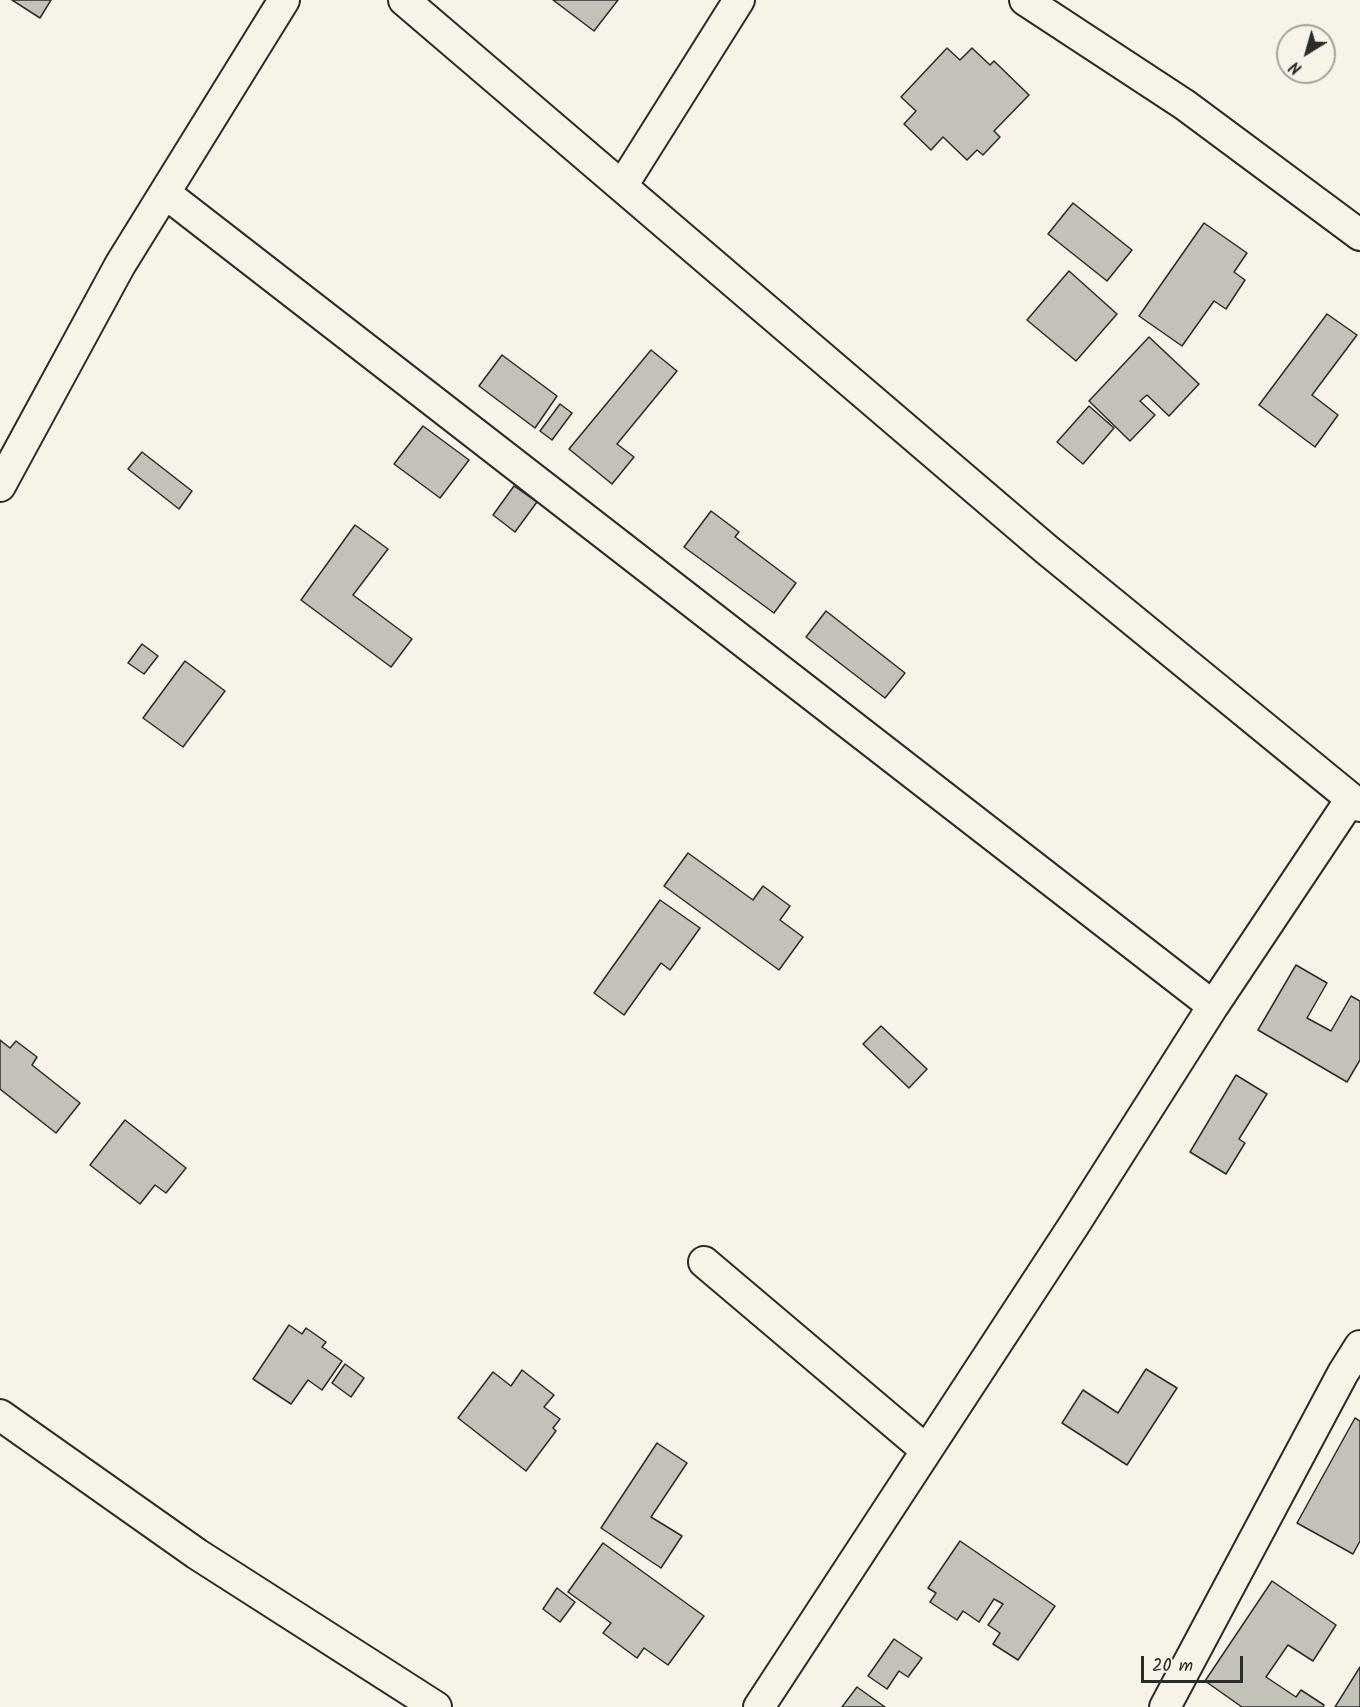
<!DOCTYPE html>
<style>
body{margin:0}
#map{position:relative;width:1360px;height:1707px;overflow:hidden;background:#f7f3e8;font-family:Kalam,sans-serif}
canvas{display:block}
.north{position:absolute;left:1276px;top:24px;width:60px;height:60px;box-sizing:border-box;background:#f7f3e8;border:2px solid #a5a39c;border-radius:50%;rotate:217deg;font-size:16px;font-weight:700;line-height:24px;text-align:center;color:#2b2b2b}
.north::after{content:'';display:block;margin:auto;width:21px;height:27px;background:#2b2b2b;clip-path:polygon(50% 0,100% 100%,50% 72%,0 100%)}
.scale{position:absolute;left:1141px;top:1656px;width:102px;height:27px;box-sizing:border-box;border:3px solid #2b2b2b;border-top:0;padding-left:8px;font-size:18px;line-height:21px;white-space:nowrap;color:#2b2b2b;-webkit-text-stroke:4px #f7f3e8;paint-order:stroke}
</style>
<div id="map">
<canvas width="1360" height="1707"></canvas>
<div class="north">N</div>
<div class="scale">20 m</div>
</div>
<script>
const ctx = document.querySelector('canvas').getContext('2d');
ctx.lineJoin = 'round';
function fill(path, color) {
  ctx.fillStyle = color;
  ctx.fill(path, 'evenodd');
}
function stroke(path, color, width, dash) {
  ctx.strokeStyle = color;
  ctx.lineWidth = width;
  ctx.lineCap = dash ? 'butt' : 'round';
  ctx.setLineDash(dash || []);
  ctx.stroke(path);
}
const building = new Path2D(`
 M12,0h39l-11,18z
 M553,0h65l-24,31z
 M947,48l13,12 12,-12 18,17 4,-4 35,34 -35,36 6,6 -17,18 -6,-5 -10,10 -24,-23 -12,13 -27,-26 12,-13 -15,-14z
 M1073,203l59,47 -25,31 -59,-47z
 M1204,223l43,30 -13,19 11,8 -19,29 -12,-8 -32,45 -43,-30z
 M1069,271l48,43 -41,47 -49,-41z
 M1327,314l30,21 -45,60 26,20 -23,32 -56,-42z
 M1149,337l50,47 -30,32 -22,-21 -7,6 15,14 -25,26 -41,-40z
 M651,350l26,21 -60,73 17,13 -22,27 -43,-35z
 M502,355l55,41 -22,32 -56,-42z
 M560,404l12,9 -20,27 -12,-9z
 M1089,406l25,22 -31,36 -26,-22z
 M423,426l46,34 -29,38 -46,-34z
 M142,452l50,39 -13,18 -51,-40z
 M514,486l23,16 -22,30 -22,-17z
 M711,511l28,21 -4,5 61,46 -22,30 -90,-66z
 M355,525l33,24 -35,46 59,44 -21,28 -90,-67z
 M826,611l79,62 -20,25 -79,-61z
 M142,644l16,12 -14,18 -16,-11z
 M185,661l40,30 -42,56 -40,-29z
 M688,853l65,47 10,-14 27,20 -10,14 23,17 -24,33 -115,-84z
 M660,900l40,28 -30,42 -9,-7 -37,52 -30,-22z
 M1296,965l31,18 -20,35 24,13 20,-35 9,5v59l-13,22 -89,-52z
 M881,1026l46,43 -18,19 -46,-44z
 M0,1040l10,8 6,-7 21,16 -5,8 48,38 -24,30 -56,-44z
 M1236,1075l31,19 -28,45 6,4 -19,31 -36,-22z
 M125,1120l61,48 -20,25 -11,-8 -15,19 -50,-39z
 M289,1325l13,9 4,-6 20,14 -4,5 20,14 -20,29 -14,-10 -17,24 -38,-25z
 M345,1364l19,14 -13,19 -19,-14z
 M1146,1369l31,19 -50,77 -65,-42 21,-33 35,23z
 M522,1370l32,25 -10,12 16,12 -7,9 3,3 -30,40 -68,-53 35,-46 18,14z
 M1355,1418l5,3v120l-7,13 -56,-31z
 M657,1443l30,20 -36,54 31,19 -21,32 -60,-40z
 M960,1541l95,65 -37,54 -25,-16 7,-11 -12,-8 15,-21 -9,-5 -15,23 -16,-11 -6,9 -27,-18 6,-9 -8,-5z
 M603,1543l101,73 -36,49 -24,-17 -7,10 -34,-25 8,-10 -43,-31z
 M1272,1581l64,44 -23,36 -25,-16 -22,32 30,20 5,-7 23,15 -1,2h-81l-37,-26z
 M557,1588l18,14 -15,20 -17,-13z
 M894,1639l28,19 -14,19 -9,-6 -12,18 -19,-13z
 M1360,1667v40h-25z
 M857,1687l28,20h-43z`);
fill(building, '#c4c1b9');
stroke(building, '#2b2b2b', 1.5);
const street = new Path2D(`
 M404,0l642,549 314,257
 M1025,0l160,105 175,130
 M622,186l117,-186
 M165,193l1048,813
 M0,486l120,-221 164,-265
 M704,1262l222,188
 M0,1415l197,139 239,153
 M759,1707l315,-482 139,-219 138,-207
 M1165,1707l178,-334 17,-27`);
stroke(street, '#2b2b2b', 34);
stroke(street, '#f7f3e8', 30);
</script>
